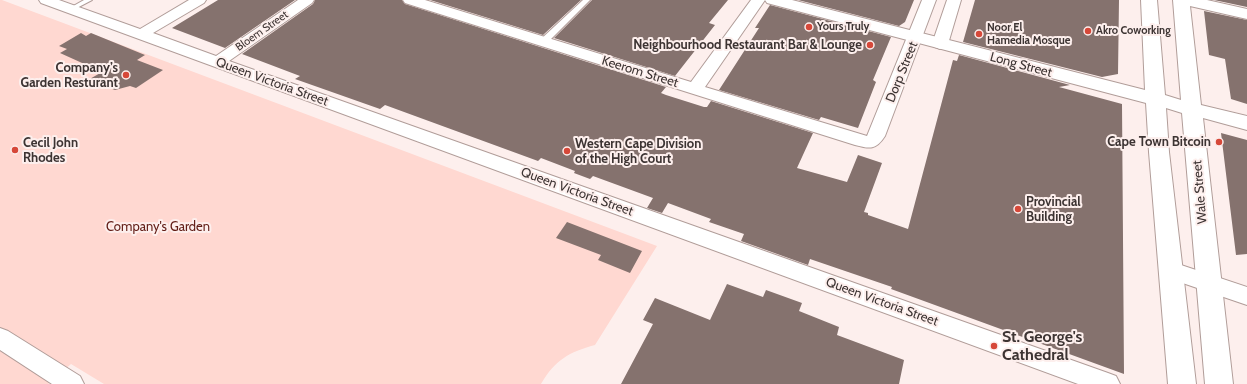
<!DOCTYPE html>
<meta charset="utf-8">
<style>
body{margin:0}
canvas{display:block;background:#fdefed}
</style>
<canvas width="1247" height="384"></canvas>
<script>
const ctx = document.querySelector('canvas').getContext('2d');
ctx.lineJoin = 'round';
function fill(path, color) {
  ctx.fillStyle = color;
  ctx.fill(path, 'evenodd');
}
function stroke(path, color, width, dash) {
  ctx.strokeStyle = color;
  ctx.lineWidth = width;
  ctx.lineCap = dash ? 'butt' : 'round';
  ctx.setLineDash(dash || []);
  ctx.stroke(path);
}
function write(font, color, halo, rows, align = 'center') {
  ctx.font = font + ' Cabin,sans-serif';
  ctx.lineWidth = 4;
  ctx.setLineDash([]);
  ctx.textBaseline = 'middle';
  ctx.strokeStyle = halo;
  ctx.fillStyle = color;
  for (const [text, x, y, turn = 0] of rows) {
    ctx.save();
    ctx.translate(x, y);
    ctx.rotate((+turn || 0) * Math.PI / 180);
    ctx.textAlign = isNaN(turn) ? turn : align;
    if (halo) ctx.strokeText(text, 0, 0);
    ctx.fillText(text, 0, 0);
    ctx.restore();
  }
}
fill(new Path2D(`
 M0,0h2l655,246 -62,99c-26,7 -40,15 -54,39h-437l-33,-20 -23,20h-48z`), '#ffd8d1');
fill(new Path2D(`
 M218,0h77l-70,48 -53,-20z
 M315,0h87l3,4 261,83 -5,6 5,2 38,12h3l4,-6 102,32 -16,35 50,14 11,-27 24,8 -18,49 4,1v2l40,14 45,-169 4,1 2,-6 111,30 -11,2 63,17 2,270 -233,-85 1,-2 -82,-28 -2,6 -67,-24 3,-7 -35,-12 2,-3 -43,-16 -6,10 -15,-5 6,-10 -60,-22 -3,3 -16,-6 1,-2 -34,-13 -3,3 -153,-56 -5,4 -85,-30 5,-3 -58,-22 71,-50z
 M430,0h151l-38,35z
 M592,0h136l-19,23 6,2 -40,51 -121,-38z
 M798,0h116l-9,22 -6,4z
 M975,0h144l-1,74 -16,3 -139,-35z
 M1214,0h33v7z
 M770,5l121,32 -18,43 3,2 -18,46 -37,-11 -2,3 -100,-30 40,-62h-4z
 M1204,11l43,9v84l-16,-5 -6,-40 -16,-4z
 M81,33l5,3 5,-3 54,22 -8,5 26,10 -27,18 -6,-2 -15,4 -27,-10 14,-8 -42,-19 7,-4 -8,-3z
 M1221,133l26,7v114l-11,1z
 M567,222l75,29 -12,22 -32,-13 3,-5 -45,-17z
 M727,284l36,13 3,-7 36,13 -3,8 40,16 -2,8 67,25 -5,24h-278l32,-60 -10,-4 12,-22 55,22z`), '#85726e');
const lane = new Path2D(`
 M84,0h8l-19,10 -2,1 -3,-2z
 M583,0h7l-44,44h-6v-4z`);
const street = new Path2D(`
 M39,0h20l81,29 49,-29h17l-2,3 -51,30 63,23 82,-56h16l-2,3 -83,58 879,312 8,3 4,8h-42l-1037,-381z
 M403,0h22l266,82 60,-82h14l-60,87 162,49 55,-136h14l-51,136c-9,14 -15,13 -30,9l-450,-142z
 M947,0h14l-13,44 -3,3 -5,2 -5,-2 -3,-3z
 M1172,262l75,25v18l-82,-28 -4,-6 4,-6z
 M0,328l8,3 72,45 4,8h-32l-52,-34z`);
const secondary = new Path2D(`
 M765,0h27l353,90 -4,-90h16l8,95 16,5 -8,-100h34l40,9v10l-57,-13 11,99 46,11v14l-44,-12 30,266h-28l-23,-271 -16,-5 3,44 27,232h-28l-19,-232 -3,-49 -379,-100z`);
stroke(lane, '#b19d99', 2);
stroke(street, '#b19d99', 2);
stroke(secondary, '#b19d99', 2);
fill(lane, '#fff');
fill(street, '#fff');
fill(secondary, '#fff');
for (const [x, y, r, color] of [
 [809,27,4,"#d64839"],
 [1088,31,4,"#d64839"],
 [979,34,4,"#d64839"],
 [870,45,4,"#d64839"],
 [126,75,4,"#d64839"],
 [1219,142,4,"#d64839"],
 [15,150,4,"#d64839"],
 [567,151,4,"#d64839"],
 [1018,209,4,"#d64839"],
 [994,346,4,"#d64839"]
]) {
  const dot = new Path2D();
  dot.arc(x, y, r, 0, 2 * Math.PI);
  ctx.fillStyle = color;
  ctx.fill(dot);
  stroke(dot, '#fdefed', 1.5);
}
write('bold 11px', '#3d3433', '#fdefed', [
 ["Yours Truly",817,27],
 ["Noor El",987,28],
 ["Hamedia Mosque",987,41],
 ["Akro Coworking",1096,31]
], 'left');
write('11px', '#3d3433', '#fdefed', [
 ["Bloem Street",262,31,-35]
]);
write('bold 13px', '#3d3433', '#fdefed', [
 ["Neighbourhood Restaurant Bar & Lounge",862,45],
 ["Company’s",118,68],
 ["Garden Resturant",118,83],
 ["Cape Town Bitcoin",1211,142],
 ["Cecil John",23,143,"left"],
 ["Rhodes",23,158,"left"],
 ["Western Cape Division",575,144,"left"],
 ["of the High Court",575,159,"left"],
 ["Provincial",1026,202,"left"],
 ["Building",1026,217,"left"]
], 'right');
write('13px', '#3d3433', '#fdefed', [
 ["Long Street",1021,65,15],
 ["Keerom Street",640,72,17],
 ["Dorp Street",902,72,-68],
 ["Queen Victoria Street",272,82,20],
 ["Queen Victoria Street",577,192,20],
 ["Wale Street",1200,192,-95],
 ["Queen Victoria Street",882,302,20]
]);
write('13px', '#621d16', '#fdefed', [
 ["Company's Garden",158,227]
]);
write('bold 16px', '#3d3433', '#fdefed', [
 ["St. George's",1002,337],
 ["Cathedral",1002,355]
], 'left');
</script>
